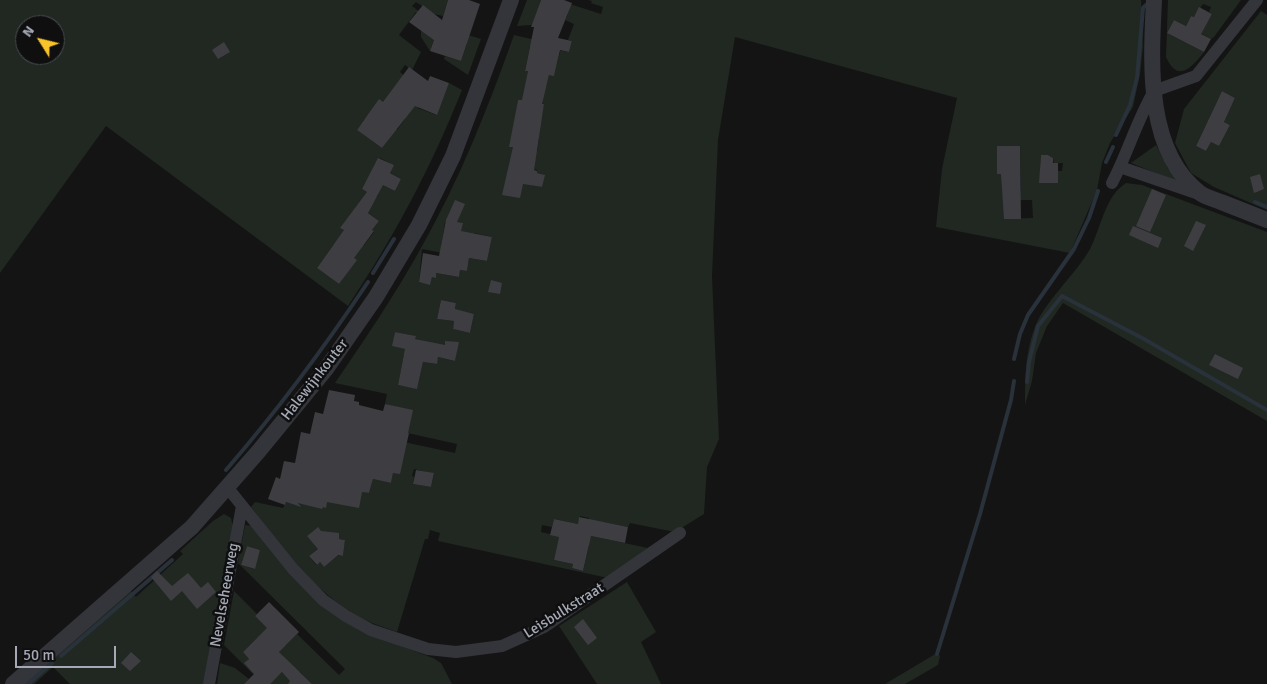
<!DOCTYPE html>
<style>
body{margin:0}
#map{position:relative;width:1267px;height:684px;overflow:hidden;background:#141415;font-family:Signika,sans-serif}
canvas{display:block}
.north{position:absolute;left:15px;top:15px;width:50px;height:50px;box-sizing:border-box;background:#0f0f10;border:1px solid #4b4d52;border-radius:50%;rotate:306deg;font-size:14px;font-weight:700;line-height:20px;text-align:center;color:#a5a9b6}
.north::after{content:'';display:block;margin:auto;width:18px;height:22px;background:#f8c429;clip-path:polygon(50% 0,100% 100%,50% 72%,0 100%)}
.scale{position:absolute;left:15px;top:646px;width:101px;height:22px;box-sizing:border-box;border:2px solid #a5a9b6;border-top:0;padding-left:6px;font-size:15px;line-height:18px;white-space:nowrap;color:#a5a9b6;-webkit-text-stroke:4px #0f0f10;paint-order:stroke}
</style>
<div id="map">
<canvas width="1267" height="684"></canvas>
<div class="north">N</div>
<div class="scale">50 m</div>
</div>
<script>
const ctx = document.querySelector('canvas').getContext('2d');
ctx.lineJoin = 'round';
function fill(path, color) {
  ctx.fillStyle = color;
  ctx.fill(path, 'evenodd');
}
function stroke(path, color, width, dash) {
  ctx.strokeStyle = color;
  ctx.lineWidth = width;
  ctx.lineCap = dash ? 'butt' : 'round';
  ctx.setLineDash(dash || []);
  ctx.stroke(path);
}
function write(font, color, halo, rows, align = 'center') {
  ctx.font = font + ' Signika,sans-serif';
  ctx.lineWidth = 5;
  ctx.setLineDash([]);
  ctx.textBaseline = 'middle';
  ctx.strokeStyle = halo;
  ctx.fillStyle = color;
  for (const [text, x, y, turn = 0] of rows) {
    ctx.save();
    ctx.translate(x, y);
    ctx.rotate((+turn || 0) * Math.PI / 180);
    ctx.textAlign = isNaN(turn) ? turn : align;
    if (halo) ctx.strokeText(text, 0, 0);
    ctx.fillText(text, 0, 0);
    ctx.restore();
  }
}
fill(new Path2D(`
 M0,0h448l-5,16 -9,-2 -18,-12 -4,4 10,8 -1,2 -5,-4 -17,23 22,17 -9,18 -7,-5 -5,7 24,20 -6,16 18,7 13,-32 13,7c-31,78 -68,147 -114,216l-242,-180 -106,147zM25,25h30v30h-30zM404,118l1,1 -8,11 -3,-2 -3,8 -9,12 -25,-18 8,-11 5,3zM380,158l13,7 -4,7 12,7 -6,12 -13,-7 -5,13 -15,-8zM358,205l21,16 -7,9 2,2 -10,13 -23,-17zM334,244l22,16 -17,24 -22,-16z
 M527,0h14l-9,25 -15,1z
 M588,0h553l2,47 -3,27 -7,33 -23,36 -8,20 -5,27 -27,63 -134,-26 6,-58 15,-71 -222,-61 -17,103 -6,136 7,163 -12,28 -3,47 -29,18 -45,-9 -2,4 -25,-5 -1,5 -13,-2v-7l-9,-2 -2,8 -24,-5 -2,8 -10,-2 -1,7 29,7 2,-7 76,16 -40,30 -170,-37 2,-8 -10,-3 -2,9h-3l-28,93c-8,-3 -17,-6 -25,-9 -52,-23 -88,-72 -121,-116l4,-5 28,6 3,-6 12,4 3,-10 12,4 17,2 1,-4 -23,-6 1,-4 -2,-1v-2l-6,-1 -1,2 -9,-4 2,-6 45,10 -1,6 6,2 2,-6 24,5 4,-14 18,4 2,-11 -31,-7v-3l-7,-2 -1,3 -7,-4 -1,2 -20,-4 2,-10 21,4 2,-7 -3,-1 1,-4 -11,-3 -2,4 -5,-1 3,-13 31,7 2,-9 5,1 1,-7 10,2 2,-9 10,2 2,-6 -12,-3 2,-10 -52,-11c30,-44 60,-88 86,-135 38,-67 67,-140 93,-213l43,10v5l12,2 3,-11 -4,-1 6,-16 -9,-4 2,-3 3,-13 31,10 2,-7 -12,-4 1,-2zM530,46l30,6 -6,23h-5l-3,12 -20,-4 2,-12 -3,-1zM518,100l26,4 -3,15 -3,-1 -4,18 5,2 -2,13 -27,-5zM997,146h23l1,45h-1v9h12l1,18 -29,1v-19l7,-1v-6h-9v-12l2,-1v-6l-7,-1zM1041,155h7l5,3 1,5h9l-1,8 -22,-1zM510,165l27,5v3l7,2 -2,12 -33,-6 -2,-4zM452,221l10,2 -5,28 -16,-4 4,-25 6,1zM474,233l18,4 -5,24 -18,-3 3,-12 -5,-2 2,-9h5zM422,249l47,9 -2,13 -7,-1 -1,7 -23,-4v4h-4l-2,7 -11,-2zM441,300l15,3 -1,7 19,4 -4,19 -17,-4 1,-8 -17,-2zM395,332l20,4v3l12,3 -1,2 31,6 -2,11 -17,-4 -2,7 -13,-2 -6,26 -19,-3 6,-30 7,2 1,-7 -19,-4zM376,426l81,18 -2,9 -70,-15v-3l-10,-3zM414,469l20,5 -3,13 -18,-3 1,-7 -2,-1zM317,528l5,5h17v6l6,1 -2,16 -7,-1 -12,12 -4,-5 -4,3 -7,-9 10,-8 -12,-12zM559,539l30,7 -6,25 -11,-3 1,-4 -19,-4z
 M1168,0h73l-27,37 -3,2 -11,-6 12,-19 -3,-2 2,-5 -8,-3 -9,13 -3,-1 -5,10 -12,-6 -7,13 37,19c-12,15 -26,32 -38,5z
 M1261,11l6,4v195l-53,-23 -23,-14 -16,-30 9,-34zM1222,91l13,7 -11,24 6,3 -11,21 -8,-4 -5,9 -10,-5z
 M439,26l42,13 -13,36 -24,-16 1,-3 16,5 6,-17 -31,-11 -6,18 -9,-14v-6z
 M1156,145l12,24 9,9 -2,3 -44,-18z
 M1126,183l16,2 125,47v189l-204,-118 -16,23 -11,27 -4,28 -7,24c0,-26 0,-51 9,-75 9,-28 41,-54 56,-81 11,-21 15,-53 36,-66z
 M224,514l7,4 2,9 -29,157h-134l-17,-17 -19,17h-12l108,-94 6,7 47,-43 -3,-3 33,-30z
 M245,525l7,1 46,55 79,56 56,21 8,5 11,21h-140l-12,-12 -3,3 -4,9h-30l-39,-39 10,-54 23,23 -2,2 30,30 12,-12 42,41 6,-6 -107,-106zM247,546l13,4 -6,19 -13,-4zM257,638l16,7 16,18 -3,6 -15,13 -26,-19 4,-4 -6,-7z
 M627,582l29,50 -15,10 20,42h-64l-38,-58z
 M937,653l3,3 -2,9 -33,19h-20z
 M220,663l15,5 14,11 -5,5h-27z`), '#202821');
stroke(new Path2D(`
 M1116,135l14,-30 7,-27 6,-70 3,-3
 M1106,162l7,-15
 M1255,202l12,5
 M373,273l21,-34
 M1014,359l6,-25 8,-19 46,-66 15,-31 9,-27
 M1027,382l2,-20 9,-36 24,-30 82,43 123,71
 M226,470c51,-59 98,-122 142,-188
 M937,654l43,-140 31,-114 3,-19
 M61,656l111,-96
 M28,684l24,-21`), '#29313a', 4);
fill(new Path2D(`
 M448,0h21l11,4 -19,57 -31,-10 4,-11 -25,-18 14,-17 19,15z
 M541,0h23l8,3 -14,35 14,3 -3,11 -9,-2 -6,26 -5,-1 -7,29h2l-10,66 3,1v2l8,2 -3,12 -19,-3 -3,14 -18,-3 11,-48h-4l9,-47h4l6,-29h-3l9,-44h-3z
 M1199,7l13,7 -11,20 10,5 -7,13 -37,-19 7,-13 12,6 5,-10 3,1z
 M224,42l6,10 -12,7 -6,-9z
 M409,67l19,14 2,-5 19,7 -12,32 -22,-9 -33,42 -25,-18 22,-31 4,3z
 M1222,91l13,7 -11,24 6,3 -11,21 -8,-4 -5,9 -10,-5z
 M997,146h23l1,73h-17l-3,-45h-4z
 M1041,155h7l5,3v5h5v20h-19z
 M378,158l16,7 -4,8 11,6 -6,12 -12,-6 -15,28 11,8 -7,9 2,1 -20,27 3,2 -18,24 -22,-16 27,-38 -4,-2 27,-36 -5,-3z
 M1260,174l4,15 -10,4 -4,-16z
 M1152,189l14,6 -16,37 -14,-6z
 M455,200l10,4 -8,18 6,1 -2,8 31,6 -5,24 -18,-3 -2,13 -7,-1 -1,7 -23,-4v5l-4,-1 -2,8 -11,-3 4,-29 16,3 7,-36z
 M1196,221l10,4 -13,26 -9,-5z
 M1133,226l29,12 -4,10 -29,-13z
 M491,280l11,3 -2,11 -12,-2z
 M441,300l15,3 -1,6 19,5 -4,19 -17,-4 1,-8 -17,-2z
 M395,332l21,4 -1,3 30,6v-4l14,1 -4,19 -17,-4 -1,7 -14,-2 -6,27 -19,-4 7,-36 -13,-3z
 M1215,354l28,14 -5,11 -29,-14z
 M329,390l26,5 -1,6 5,1v3l24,6 2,-7 28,6 -5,23h1l-9,41 -7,-1 -2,10 -18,-4 -4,14 -7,-1 -3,16 -32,-6 -1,6 -3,-1 -1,2 -24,-6 3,4 -15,-5 -1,3 -17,-6 8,-22 4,2 4,-18 11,2 6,-31 9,2 5,-22 8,2z
 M416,470l18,3 -3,14 -18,-3z
 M579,517l49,10 -3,16 -34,-7 -8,35 -11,-3 1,-4 -19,-4 5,-23 -9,-2 4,-16 24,5z
 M318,527l3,4 18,2v6l6,1 -2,16 -5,-1 -14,12 -4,-5 -3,3 -8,-9 9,-7 -11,-13z
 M247,546l13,4 -5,19 -14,-4z
 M157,571l15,15 16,-13 13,15 7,-6 8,10 -19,17 -15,-18 -11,10 -20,-24z
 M269,602l30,30 -20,20 33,32h-24l2,-3 -8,-9 -12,12h-26l10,-10 -10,-11 5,-4 -6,-7 24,-24 -12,-12z
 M583,619l14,19 -9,7 -14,-18z
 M131,652l10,9 -11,10 -9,-8z`), '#3e3e42');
stroke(new Path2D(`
 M1120,167l79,27
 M1112,183c16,-30 24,-61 42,-92l42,-15 61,-76
 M227,487l66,82 30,31 23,16 25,14 57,19 28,3 46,-6 42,-19 136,-94
 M209,684l33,-178`), '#34353b', 12);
stroke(new Path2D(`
 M1154,0c-3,62 -9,151 46,193 5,4 14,6 21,9 15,6 31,12 46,18
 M13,684l179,-157 66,-75 68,-83 50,-72 43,-72 34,-69 58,-156`), '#34353b', 16);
write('15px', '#a5a9b6', '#0f0f10', [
 ["Halewijnkouter",315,380,-52],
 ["Nevelseheerweg",225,595,-80],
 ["Leisbulkstraat",564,611,-32]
]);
</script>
